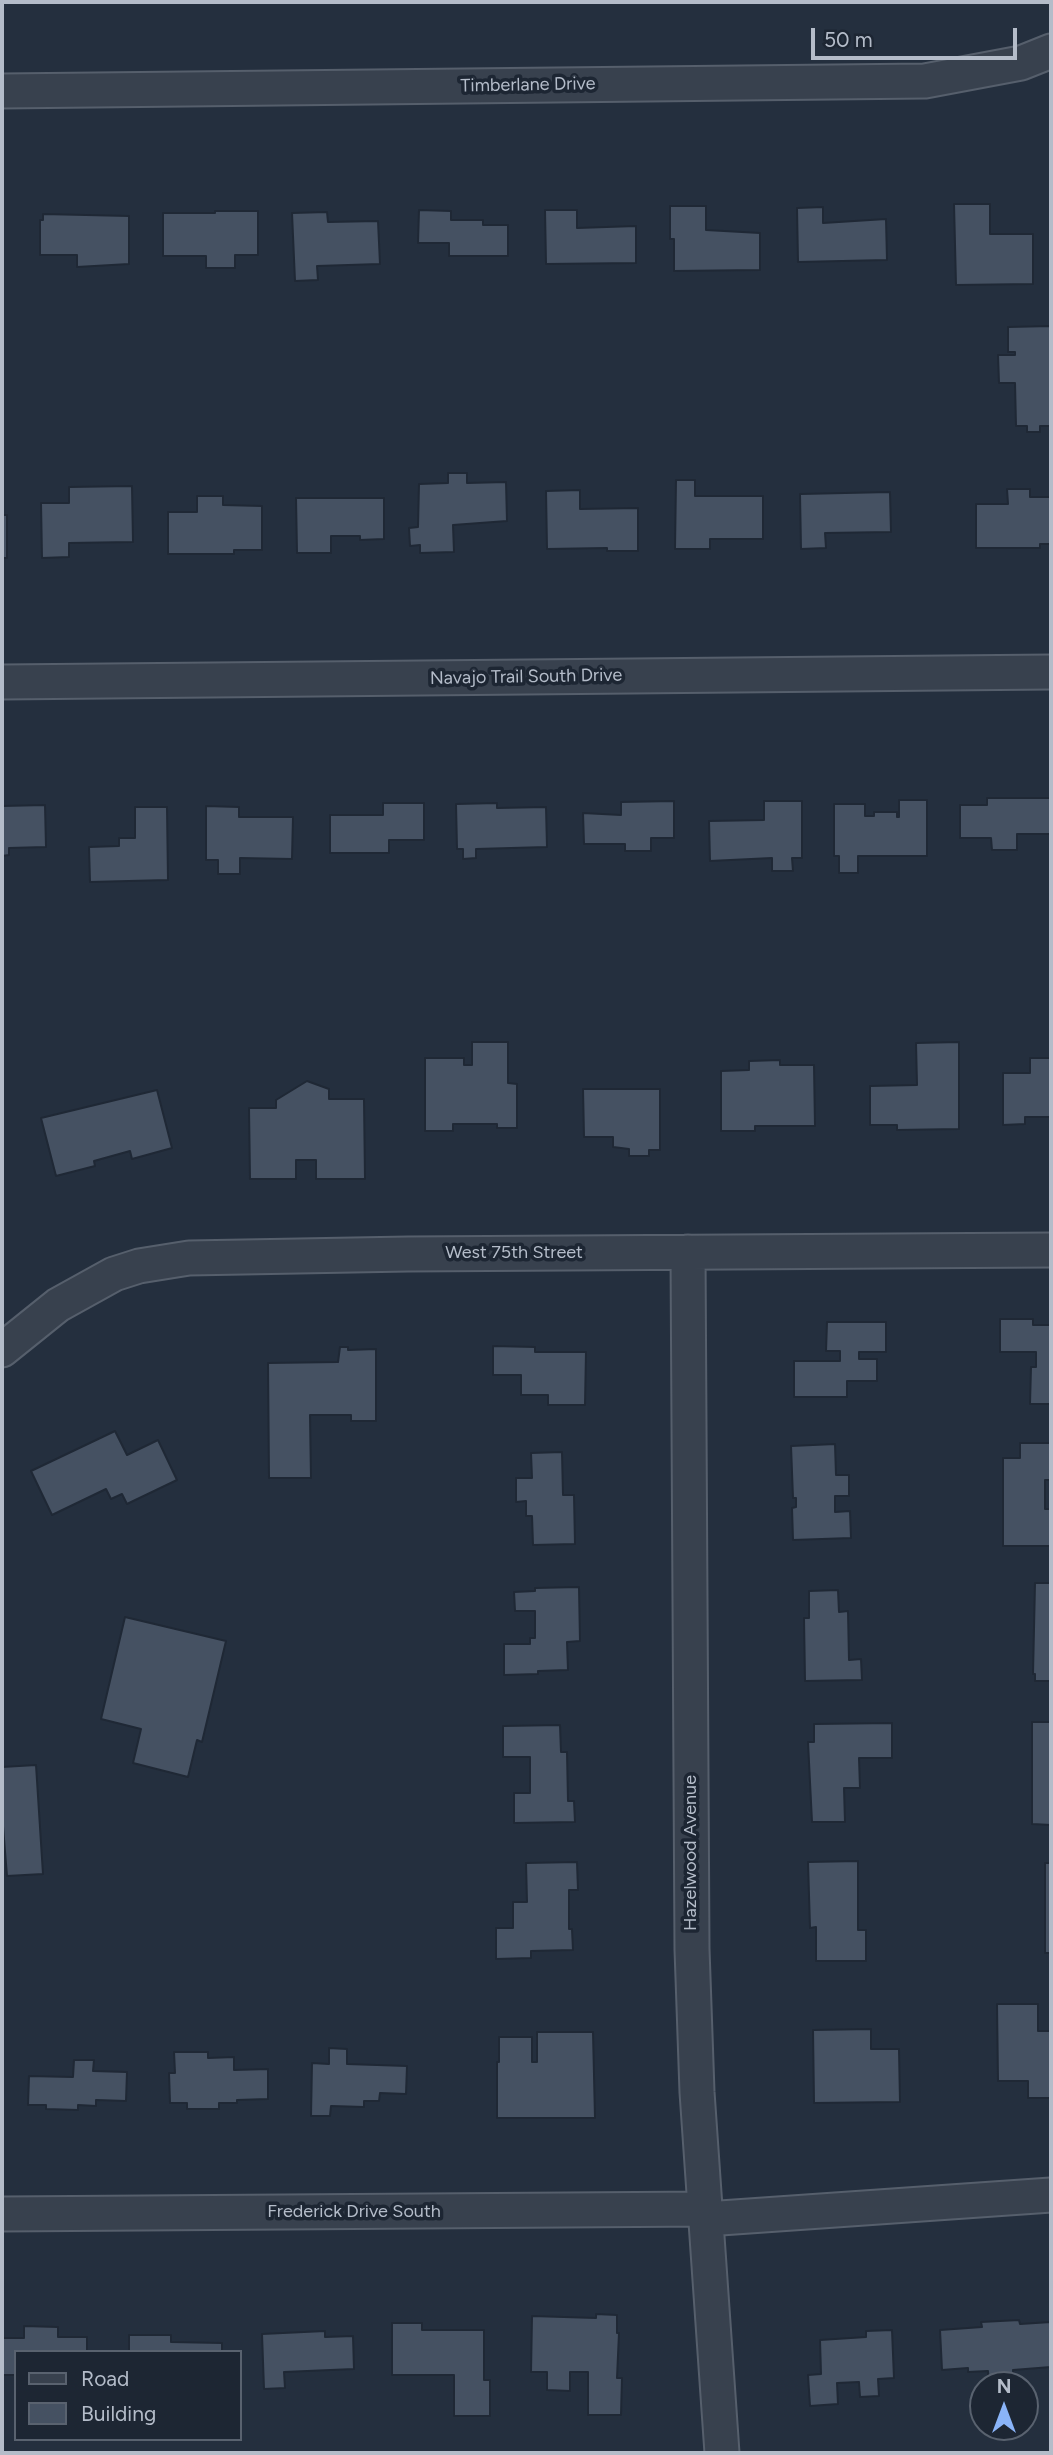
<!DOCTYPE html>
<style>
body{margin:0}
#map{position:relative;width:1053px;height:2455px;overflow:hidden;background:#242f3e;font-family:Figtree,sans-serif}
canvas{display:block}
.frame{position:absolute;inset:0;border:4px solid #b4bcc9;pointer-events:none}
.legend{position:absolute;left:14px;top:2350px;width:228px;height:91px;box-sizing:border-box;background:#1d2633;border:2px solid #59626f;margin:0;padding:9px 12px;list-style:none;font-size:21px;color:#b4bcc9}
.legend li{display:flex;align-items:center;gap:14px;height:35px}
.legend b{width:35px;border:2px solid #59626f}
.north{position:absolute;left:969px;top:2371px;width:70px;height:70px;box-sizing:border-box;background:#1d2633;border:2px solid #59626f;border-radius:50%;rotate:0deg;font-size:19px;font-weight:700;line-height:28px;text-align:center;color:#b4bcc9}
.north::after{content:'';display:block;margin:auto;width:24px;height:32px;background:#8ab4f8;clip-path:polygon(50% 0,100% 100%,50% 72%,0 100%)}
.scale{position:absolute;left:811px;top:28px;width:206px;height:32px;box-sizing:border-box;border:4px solid #b4bcc9;border-top:0;padding-left:9px;font-size:21px;line-height:24px;white-space:nowrap;color:#b4bcc9;-webkit-text-stroke:5px #1d2633;paint-order:stroke}
</style>
<div id="map">
<canvas width="1053" height="2455"></canvas>
<div class="frame"></div>
<ul class="legend">
<li><b style="height:9px;background:#38414e"></b>Road</li>
<li><b style="height:19px;background:#455162"></b>Building</li>
</ul>
<div class="north">N</div>
<div class="scale">50 m</div>
</div>
<script>
const ctx = document.querySelector('canvas').getContext('2d');
ctx.lineJoin = 'round';
function fill(path, color) {
  ctx.fillStyle = color;
  ctx.fill(path, 'evenodd');
}
function stroke(path, color, width, dash) {
  ctx.strokeStyle = color;
  ctx.lineWidth = width;
  ctx.lineCap = dash ? 'butt' : 'round';
  ctx.setLineDash(dash || []);
  ctx.stroke(path);
}
function write(font, color, halo, rows, align = 'center') {
  ctx.font = font + ' Figtree,sans-serif';
  ctx.lineWidth = 7;
  ctx.setLineDash([]);
  ctx.textBaseline = 'middle';
  ctx.strokeStyle = halo;
  ctx.fillStyle = color;
  for (const [text, x, y, turn = 0] of rows) {
    ctx.save();
    ctx.translate(x, y);
    ctx.rotate((+turn || 0) * Math.PI / 180);
    ctx.textAlign = isNaN(turn) ? turn : align;
    if (halo) ctx.strokeText(text, 0, 0);
    ctx.fillText(text, 0, 0);
    ctx.restore();
  }
}
const building = new Path2D(`
 M954,204h36v30h43v50l-77,1z
 M670,206h36v24l54,3v37l-86,1v-32h-4z
 M823,207v16l63,-4 1,41 -89,2 -1,-54z
 M419,210l32,1v9h32v5h25v31h-59v-13h-31z
 M545,210h32v18l59,-2v37l-90,1z
 M215,211h43v44h-23v13h-29v-12h-43v-43h52z
 M327,212l1,10 50,-1 2,43 -63,2 1,14 -23,1 -3,-68z
 M43,214l86,2v48l-52,3v-12h-37v-35h3z
 M1051,326v100h-11v6h-13v-6h-11l-1,-43h-16l-1,-28h17v-3h-7v-25z
 M448,473h19v10l39,-1 1,39 -54,4 1,27 -34,1v-8l-10,1 -1,-18 9,-1 1,-43 29,-1z
 M676,480h19v16h68v43h-53v10h-35z
 M132,486l1,56 -64,1v14l-27,1 -1,-55h28v-16z
 M1007,489h23v8h21v47h-11v4h-64v-44h32z
 M580,490v19l58,-1v43h-31v-3l-60,1 -1,-58z
 M890,492l1,40 -66,1 1,15 -25,1 -1,-55z
 M197,496h26v9l39,1v44h-28v4h-66v-42h29z
 M296,498h88v41l-24,1v-4h-29v17h-34z
 M2,515h5v43h-5z
 M987,798h64v36h-34v16h-25l-1,-12h-31v-33h27z
 M899,800h28v56h-69v17h-19v-17h-5v-52h31v12h9v-4h23v5h2z
 M674,801v37h-23v13h-26v-7h-41l-1,-31 38,2v-13z
 M764,801h38v57h-10l1,13h-21v-13l-62,3 -1,-40 55,-1z
 M383,803h41v37h-35v13h-59v-38h53z
 M497,803v5l49,-1 1,40 -71,2v9l-13,1v-10h-6l-1,-45z
 M45,805l1,42 -37,1v7l-7,1v-50z
 M206,806l33,1v10h54l-1,42 -52,-1v16h-22v-14h-12z
 M135,807h32l1,73 -78,2 -1,-35 30,-1v-8h16z
 M472,1042h36v41l9,1v44h-20v-4h-44v7h-28v-73h39v7h8z
 M959,1042v87l-62,1v-5h-27v-39l47,-1 -1,-42z
 M1030,1058h21v59h-26v7l-22,1v-52h27z
 M780,1060v5h34l1,61h-60v5h-34v-60l28,-1v-9z
 M307,1081l22,8v10h35l1,80h-49v-19h-20v19h-46l-1,-71h27v-8z
 M583,1089h77v61h-11v6h-20v-7l-16,-2v-10h-29z
 M157,1090l15,58 -40,11 -2,-8 -36,10 1,5 -39,10 -15,-58z
 M1000,1319h33v6h18v79h-21l1,-37h5v-15h-36z
 M827,1322h59v30h-27v7h18v22h-30v16h-53v-36h46v-10h-14z
 M493,1346l42,1v5h51l-1,53h-37v-10h-27v-20h-28z
 M340,1347h8v3l28,-1v72h-25v-6h-41l1,63h-42l-1,-115 70,-1z
 M115,1431l12,24 31,-15 19,40 -50,24 -5,-10 -11,5 -5,-10 -54,26 -21,-44z
 M1020,1443h31v37h-6v29h6v37h-48v-88h17z
 M835,1444l1,31h13v21h-14v16l15,-1 1,27 -58,2 -1,-32 4,-1v-9h-3l-2,-52z
 M562,1452l1,43h11l1,49 -42,1 -1,-29h-6v-15l-10,1v-24h16l-1,-25z
 M1035,1583h16v98h-16v-7h-2z
 M579,1587l1,54 -13,1 1,28 -30,1v3l-34,1v-31h26v-6h5v-27h-20l-1,-19 21,-1v-3z
 M838,1590l1,22 9,-1 1,49 12,-1 1,21 -57,1 -1,-63h5v-27z
 M125,1617l101,24 -24,101 -5,-2 -9,37 -55,-14 8,-34 -40,-10z
 M1032,1722h19v103l-19,-1z
 M892,1723v35h-33l1,30h-16l1,34h-33l-4,-80h6v-18z
 M560,1725l1,27h6l1,49h6l1,21 -61,1v-30h16v-36h-27v-31z
 M36,1765l7,109 -36,2 -5,-62v-47z
 M858,1861v69h8v31h-50v-34l-6,1 -2,-66z
 M577,1862l1,28h-9v39h3l1,21 -42,1v7l-35,1v-31h17v-26h14l-1,-39z
 M1045,1863h6v90h-6z
 M997,2004h41v27h13v67h-23v-17h-30z
 M871,2029v20h28l1,53 -86,1 -1,-73z
 M537,2032h56l2,86h-98v-56h2v-25h33v25h5z
 M329,2048l18,1v15l60,2 -1,28 -26,-1 -1,8h-15v6l-33,-1 -1,10h-19l1,-53 17,1z
 M174,2052h34v6l26,-1v13l34,-1v30l-31,1v3h-18v6h-32v-6h-17l-1,-30h6z
 M74,2060h20l-1,11 34,1 -1,29 -30,-1v6l-18,-1v5l-32,-1v-4h-18l1,-29 44,1z
 M596,2314l21,1v18h2l-2,45h5l-1,37h-33v-43h-18v19l-23,-1v-18h-16l1,-56 64,2z
 M1019,2320l1,4 31,-2v45l-38,3 1,14 -17,1h-8l-1,-14 -20,1v-4l-26,2 -2,-40 42,-3 -1,-5z
 M392,2323h30v7h62v50h6v36h-36v-41h-62z
 M24,2326l34,1v10h29v15h-71v23h-14v-37h22z
 M892,2330l2,48 -16,1 1,17 -19,1 -1,-15 -22,1 1,21 -28,2 -2,-31 13,-1 -1,-34 46,-3v-6z
 M325,2331v6l28,-1 1,33 -70,3 1,16 -21,1 -2,-55z
 M129,2335h42v7l51,1v9h-93z`);
fill(building, '#455162');
stroke(building, '#1f2835', 2);
const street = new Path2D(`
 M2,91l923,-10 96,-18 30,-12
 M2,682l1049,-10
 M688,1252l4,697 5,143 25,361
 M2,1350l56,-45 56,-31 25,-8 50,-8 219,-4 643,-4
 M2,2214l704,-5
 M706,2219l345,-24`);
stroke(street, '#565f6c', 37);
stroke(street, '#38414e', 33);
write('18px', '#b4bcc9', '#1d2633', [
 ["Timberlane Drive",528,85,-1],
 ["Navajo Trail South Drive",526,677,-1],
 ["West 75th Street",514,1253],
 ["Hazelwood Avenue",691,1853,-90],
 ["Frederick Drive South",354,2212]
]);
</script>
